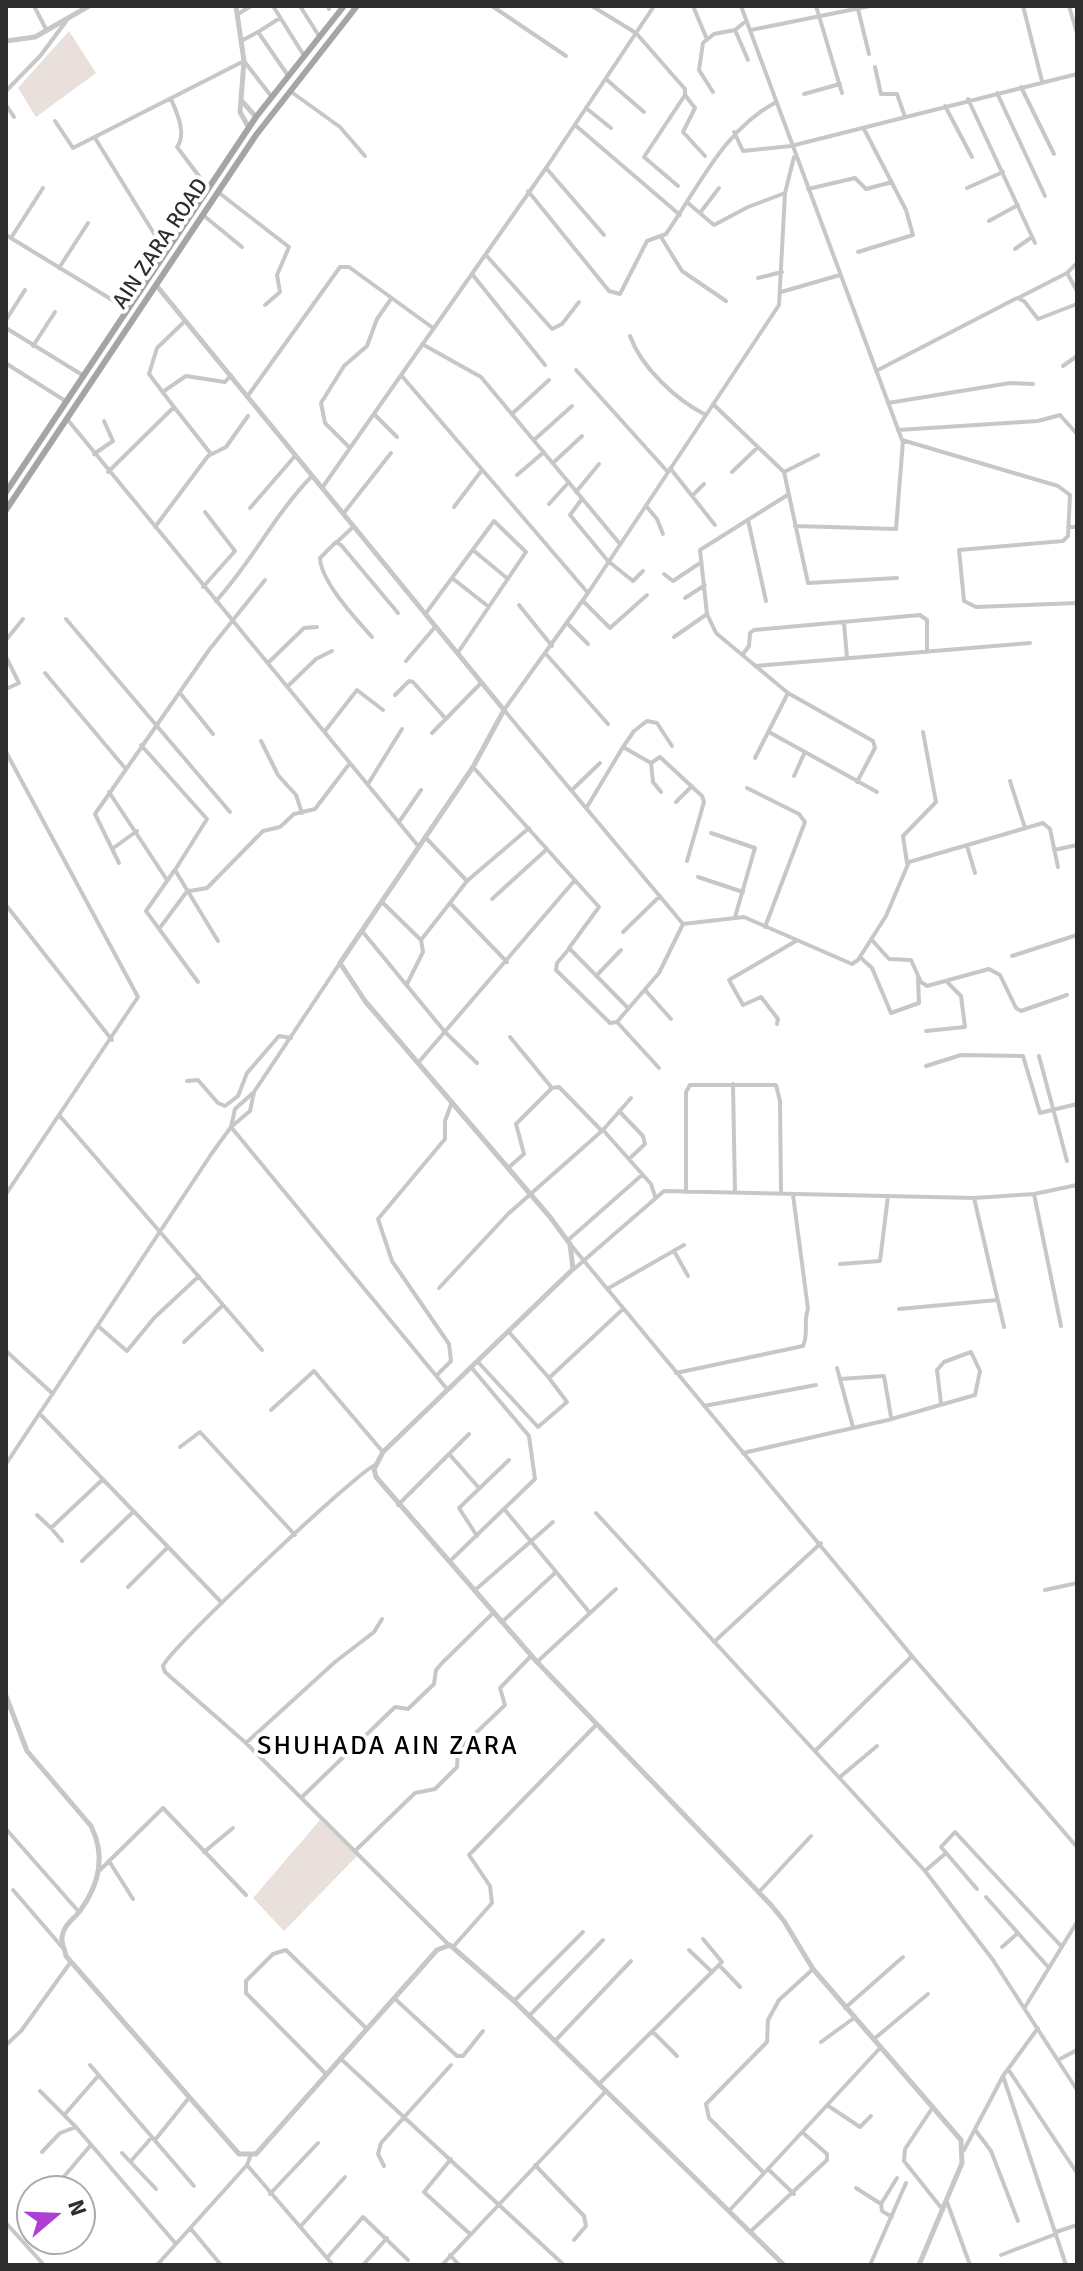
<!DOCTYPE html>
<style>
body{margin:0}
#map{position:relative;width:1083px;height:2271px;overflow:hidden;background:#fff;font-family:Signika,sans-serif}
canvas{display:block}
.frame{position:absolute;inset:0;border:8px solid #2d2d2d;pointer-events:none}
.north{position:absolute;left:16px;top:2175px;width:80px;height:80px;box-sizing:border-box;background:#fff;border:2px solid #ababab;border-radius:50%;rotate:71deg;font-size:22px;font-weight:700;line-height:32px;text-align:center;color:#2d2d2d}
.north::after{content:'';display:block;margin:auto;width:28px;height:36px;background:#ad40d2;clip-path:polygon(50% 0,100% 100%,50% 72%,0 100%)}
</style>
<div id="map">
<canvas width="1083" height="2271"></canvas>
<div class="frame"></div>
<div class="north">N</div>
</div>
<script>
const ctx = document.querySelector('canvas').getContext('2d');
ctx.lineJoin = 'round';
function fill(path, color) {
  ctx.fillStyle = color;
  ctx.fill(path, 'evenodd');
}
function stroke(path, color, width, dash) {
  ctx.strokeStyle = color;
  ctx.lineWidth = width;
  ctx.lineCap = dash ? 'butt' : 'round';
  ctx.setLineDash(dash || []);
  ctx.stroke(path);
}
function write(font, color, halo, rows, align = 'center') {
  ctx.font = font + ' Signika,sans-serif';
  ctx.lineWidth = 8;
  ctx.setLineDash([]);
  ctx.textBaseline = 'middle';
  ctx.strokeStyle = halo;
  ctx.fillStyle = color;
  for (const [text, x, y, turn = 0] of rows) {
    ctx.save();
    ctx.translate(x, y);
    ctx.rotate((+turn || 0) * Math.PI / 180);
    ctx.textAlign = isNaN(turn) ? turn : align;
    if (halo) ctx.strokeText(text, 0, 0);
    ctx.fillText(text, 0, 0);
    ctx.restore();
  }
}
fill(new Path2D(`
 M69,31l27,42 -60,44 -18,-29z
 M320,1820l37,36 -73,75 -31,-33z`), '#e9dfdb');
stroke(new Path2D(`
 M34,6l13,25
 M273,6l30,48
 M300,6l19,30
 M328,6l1,3
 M492,6l74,50
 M592,6l44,27 49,56v6l-41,62 34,29
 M693,6l13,31
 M741,6l161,434 156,46 12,9 -2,41 -5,5 -104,9 5,51 12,6 101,-4
 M816,6l26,87
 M1023,6l19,75
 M1069,6l8,27
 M858,9l11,45
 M238,14l13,-8
 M746,21l-11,9 13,30
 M751,30l119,-24
 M258,32l22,-14
 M243,40l15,-8 29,42
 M875,67l6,27h16l8,23
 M607,80l37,32
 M1021,87l33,67
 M6,91l35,-36 26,-35
 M290,91l50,36 25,29
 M713,92l-14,-22 4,-27 11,-9 21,-4
 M997,93l48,103
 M804,94l36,-10
 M685,95l10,13 -12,24 22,24
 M171,99c6,14 16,35 6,48l31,41
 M968,99l67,144
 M6,105l8,12
 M945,106l27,51
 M586,108l25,20
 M55,121l18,27 171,-87 27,35
 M575,125l105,90
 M734,132l9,19 48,-5 286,-72
 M95,138l71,115
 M546,168l58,67
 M967,188l36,-16
 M808,189l47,-11 11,11 26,-7
 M528,191l81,100 11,3 27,-53 19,-7c34,-49 57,-103 110,-132
 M218,192l71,55 -12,28 3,17 -15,13
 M688,203l26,22 34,-18 37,-14
 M700,213l19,-25
 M203,215l39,32
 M989,221l29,-16
 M6,235l121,74
 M661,237l21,34 44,30
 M11,238l32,-50
 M1015,249l17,-12
 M858,252l55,-17 -7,-25 -42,-81
 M486,255l66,74 10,-5 17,-22
 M59,268l29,-45
 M1067,273l10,-10
 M472,274l73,91
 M758,278l24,-6
 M781,292l59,-17
 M1020,297l47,-24 10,18
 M6,320l19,-30
 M6,328l78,48
 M630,336c11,31 46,64 76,79
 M422,344l59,33 139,167
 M33,346l22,-34
 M7,364l60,38
 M1063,366l14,-10
 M576,370l91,101
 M876,371l141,-73 7,3 14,18 39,-15
 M401,375l187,218
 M164,391l22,-15 39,6 6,-7
 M247,397l93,-130h9l84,61
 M888,403l122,-20 23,1
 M713,404l71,68 24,111 89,-5
 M174,407l37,47
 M513,413l36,-33
 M374,414l23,23
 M67,419l352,428
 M898,430l140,-9 22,-6 17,19
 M534,440l38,-34
 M350,448l-25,-25 -4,-20 23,-37 23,-20 10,-27 14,-20
 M94,454l19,-13 -9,-20
 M553,463l29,-27
 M670,468l45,57
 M108,472l66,-65 -25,-33 8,-26 28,-27
 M732,472l25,-24
 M784,472l34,-17
 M517,475l27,-23
 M322,488l224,-320 108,-162
 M576,492l23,-28
 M789,494l-89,56 7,64 9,19 72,60 85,48 2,7 -18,34
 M692,496l12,-12
 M582,499l-12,16 38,46 25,20 10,-10
 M549,504l20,-22
 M646,506l11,13 6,15
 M454,507l28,-37
 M250,508l45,-52
 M343,514l48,-61
 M748,520l18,81
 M795,526l101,3 7,-88
 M155,527l53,-71 18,-9 22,-31
 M1068,527h9
 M337,542l16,-15
 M473,550l35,29
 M664,574l9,7 27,-18
 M452,578l37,29
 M203,587l32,-36 -30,-39
 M685,598l20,-13
 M216,601c36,-39 58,-86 96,-125
 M583,601l27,27 37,-33
 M519,605l33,41
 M426,613l68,-92 32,31 -67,99
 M66,619l164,193
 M567,623l21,21
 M844,623l3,35
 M372,637c-16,-18 -51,-55 -52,-79l16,-16 5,3 57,68
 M674,637l33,-23
 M6,640l17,-21
 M546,654l62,70
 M743,654l6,-8 1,-13 4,-3 166,-15 7,5v32
 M6,657l13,26 -13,6
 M406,661l29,-34
 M269,662l35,-34 13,-1
 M755,666l275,-23
 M45,673l80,95
 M288,686l28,-27 16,-8
 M180,693l33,41
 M395,695l14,-14 4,1 33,37
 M325,731l32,-41 26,20
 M769,732l108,60
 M432,733l49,-50
 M261,741l17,34 18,20 6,18
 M141,745l66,74 -32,51 43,71
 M623,747l11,-16 13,-10 10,2 15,23
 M6,752l132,245 -132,197
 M755,758l33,-65
 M651,763l9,-6 42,39 2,6 -17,59
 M651,763l2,19 8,10
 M473,767l126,140 -30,41 59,60
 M794,776l10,-22
 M1010,781l15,47
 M368,784l34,-55
 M747,788l52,26 6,8 -40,105
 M573,789l27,-26
 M109,792l58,88
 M676,802l16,-16
 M587,807l36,-60 28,16
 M399,822l22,-32
 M711,833l44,15 -20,69
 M426,838l41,43 62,-53
 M967,846l8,27
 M112,849l25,-18
 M1054,850l23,-5
 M119,863l-24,-49 114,-164 56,-70
 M907,863l-4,-27 33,-34 -13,-70
 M174,871l-28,40 52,71
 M698,877l45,15
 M190,891l17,-3 56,-57 17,-4 14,-13 21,-5 35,-46
 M492,899l55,-50
 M382,902l39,38 46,-59
 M450,903l57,59
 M6,905l106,135
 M683,924l-179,-214 84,-117 191,-288 6,-112 9,-36
 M159,929l29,-39
 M362,931l83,101 32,31
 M623,932l37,-36
 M871,939l18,20 22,1 10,22 6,4 62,-17 11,6 16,33 5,3 46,-16
 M569,949l-12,14 -1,7 54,53 7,-1
 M1012,956l65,-21
 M861,958l11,10 19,45 28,-10 -1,-25
 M596,976l25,-26
 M407,984l16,-32 -2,-12
 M645,990l26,29
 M777,1024l1,-5 -17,-22 -18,8 -14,-25 67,-39
 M926,1031l39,-4 -4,-31 -13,-13
 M510,1037l42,51
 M1039,1056l28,105
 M418,1063l157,-183
 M926,1066l35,-11 62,1 17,57 37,-9
 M659,1068l-42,-46 42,-49 24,-49 61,-7 108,47 6,-4 28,-44 23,-54 134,-39 7,6 8,38
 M187,1081l11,-1 20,23 7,3 13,-10 9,-23 32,-37 12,2
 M733,1084l2,109
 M619,1111l24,25 2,8 -16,15
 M59,1115l203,235
 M231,1127l216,262
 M231,1127l4,-18 19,-17 86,-129
 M603,1130l48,54 4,12
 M508,1168l16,-14 -8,-30 36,-36 7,-1 42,43
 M686,1192v-100l4,-7h86l4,16 1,93
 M1034,1194l27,132
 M974,1198l30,129
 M567,1241l75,-66
 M570,1244l342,412 165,191
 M674,1251l14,25
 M840,1264l40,-3 8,-65
 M574,1269l90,-78 310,7 60,-4 43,-9
 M439,1288l69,-74 95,-84 28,-32
 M607,1289l77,-44
 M899,1309l98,-9
 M6,1325v6
 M98,1326l29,25 27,-33 45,-42
 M509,1332l40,46 74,-69
 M184,1342l39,-37
 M6,1351l47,43
 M478,1362l60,65 29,-25 -18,-24
 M837,1368l16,59
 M676,1373l127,-27c6,-12 0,-24 5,-37l-15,-114
 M437,1375l14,-14 -2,-17 -57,-83 -14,-42 67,-80v-18l7,-19
 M840,1379l44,-3 7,41
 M704,1406l112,-21
 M271,1410l43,-39 69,81
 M40,1414l182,189
 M180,1447l20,-15 95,103
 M743,1453l145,-33 87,-25 5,-24 -9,-19 -27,10 -7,8 4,33
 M450,1455l29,33
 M6,1464l206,-311 19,-26 19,-16 4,-19
 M375,1465c-19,8 -204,182 -212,201l2,6 81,71 203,202
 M398,1505l71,-71
 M505,1510l85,103
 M596,1513l329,358 68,89 84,130
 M37,1515l14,13 51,-48
 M51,1528l11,13
 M477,1536l-18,-28 50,-48
 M82,1561l50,-48
 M450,1561l85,-82 -6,-43 -58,-69
 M128,1587l39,-39
 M1045,1590l32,-7
 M474,1591l79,-69
 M502,1622l54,-50
 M714,1642l107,-99
 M537,1662l79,-73
 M246,1743l89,-81 39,-30 8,-13
 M815,1751l97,-95
 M840,1777l37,-31
 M302,1797l93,-90 13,2 26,-25 2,-14 7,-8 50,-49
 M6,1829l73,83
 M355,1851l60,-58 20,-4 22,-22 1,-17 47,-45 -5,-17 31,-32
 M204,1852l29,-24
 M109,1861l24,38
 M100,1870l63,-62 83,87
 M925,1871l21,-18
 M977,1889l-36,-42 14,-15 107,115
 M13,1890l50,58
 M759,1892l52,-56
 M986,1897l63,71
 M453,1947l39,-44 -2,-17 -21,-31 128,-131
 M1002,1947l16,-14
 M689,1950l23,22
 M719,1965l21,22
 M394,1998l63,58h6l20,-25
 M514,2001l69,-69
 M1025,2007l52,-85
 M845,2008l58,-51
 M529,2016l74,-76
 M652,2031l25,25
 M874,2039l54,-45
 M555,2041l76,-80
 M821,2042l33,-24
 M6,2045l15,-14 49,-68
 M340,2058l224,207
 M1058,2060l19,-10
 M90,2065l104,121
 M1008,2069l69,104
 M326,2074l-80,-81v-12l27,-27 13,-4 80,78
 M1003,2076l63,189
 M599,2084l123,-122 -19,-23
 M40,2091l36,36
 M827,2105l33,22 11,-11
 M933,2107l-28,42 -1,12 39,49
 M65,2114l34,-39
 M976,2131l15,20 27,70
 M155,2140l33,-41
 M964,2150l39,-74 35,-48
 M42,2152l18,-19 16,-6 100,117
 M122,2153l34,36
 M451,2159l-27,33 46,42
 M131,2161l21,-24
 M247,2165l86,100
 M535,2165l49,51 2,10 -12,14
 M384,2166l-6,-12 3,-11 70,-78
 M768,2169l26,25
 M764,2173l-55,-55 -3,-14 61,-62 1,-22 11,-20 34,-31
 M55,2187l35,-41
 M856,2188l25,16
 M270,2194l48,-51
 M947,2202l23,63
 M729,2211l152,-164
 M892,2217l-10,-6 -1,-7 16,-26
 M6,2223l38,42
 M300,2227l45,-50
 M191,2229l30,36
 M750,2232l77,-72v-6l-25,-22
 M1056,2232l21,-7
 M450,2255l9,10
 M1001,2255l55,-21
 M327,2258l36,-41 45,43
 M157,2265l90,-100 3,-8
 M363,2265l24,-27
 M442,2265l164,-174
 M870,2265l36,-82`), '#c7c7c7', 4);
stroke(new Path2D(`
 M236,6l8,55 -4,51 9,16
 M6,41l29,-4 54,-31
 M241,100l15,17
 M156,285l348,425 -31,57 -133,196 25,38 185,216 20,27 3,25 -190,183 -9,17 2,8 161,185 234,243 13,16 29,48 148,171 1,23 -43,102
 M6,1696l21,55 64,75c15,30 8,59 -11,85 -7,9 -16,13 -18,26 -1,7 3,12 4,19l173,198h17l181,-204 13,-5 64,56 270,264`), '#c7c7c7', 5);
stroke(new Path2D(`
 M6,492l250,-375 88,-111
 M6,510l250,-375 101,-129`), '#a5a5a5', 6);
write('22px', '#2d2d2d', '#fff', [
 ["AIN ZARA ROAD",161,244,-56]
]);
ctx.letterSpacing = '2px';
write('26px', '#000', '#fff', [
 ["SHUHADA AIN ZARA",388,1747]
]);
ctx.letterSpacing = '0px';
</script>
